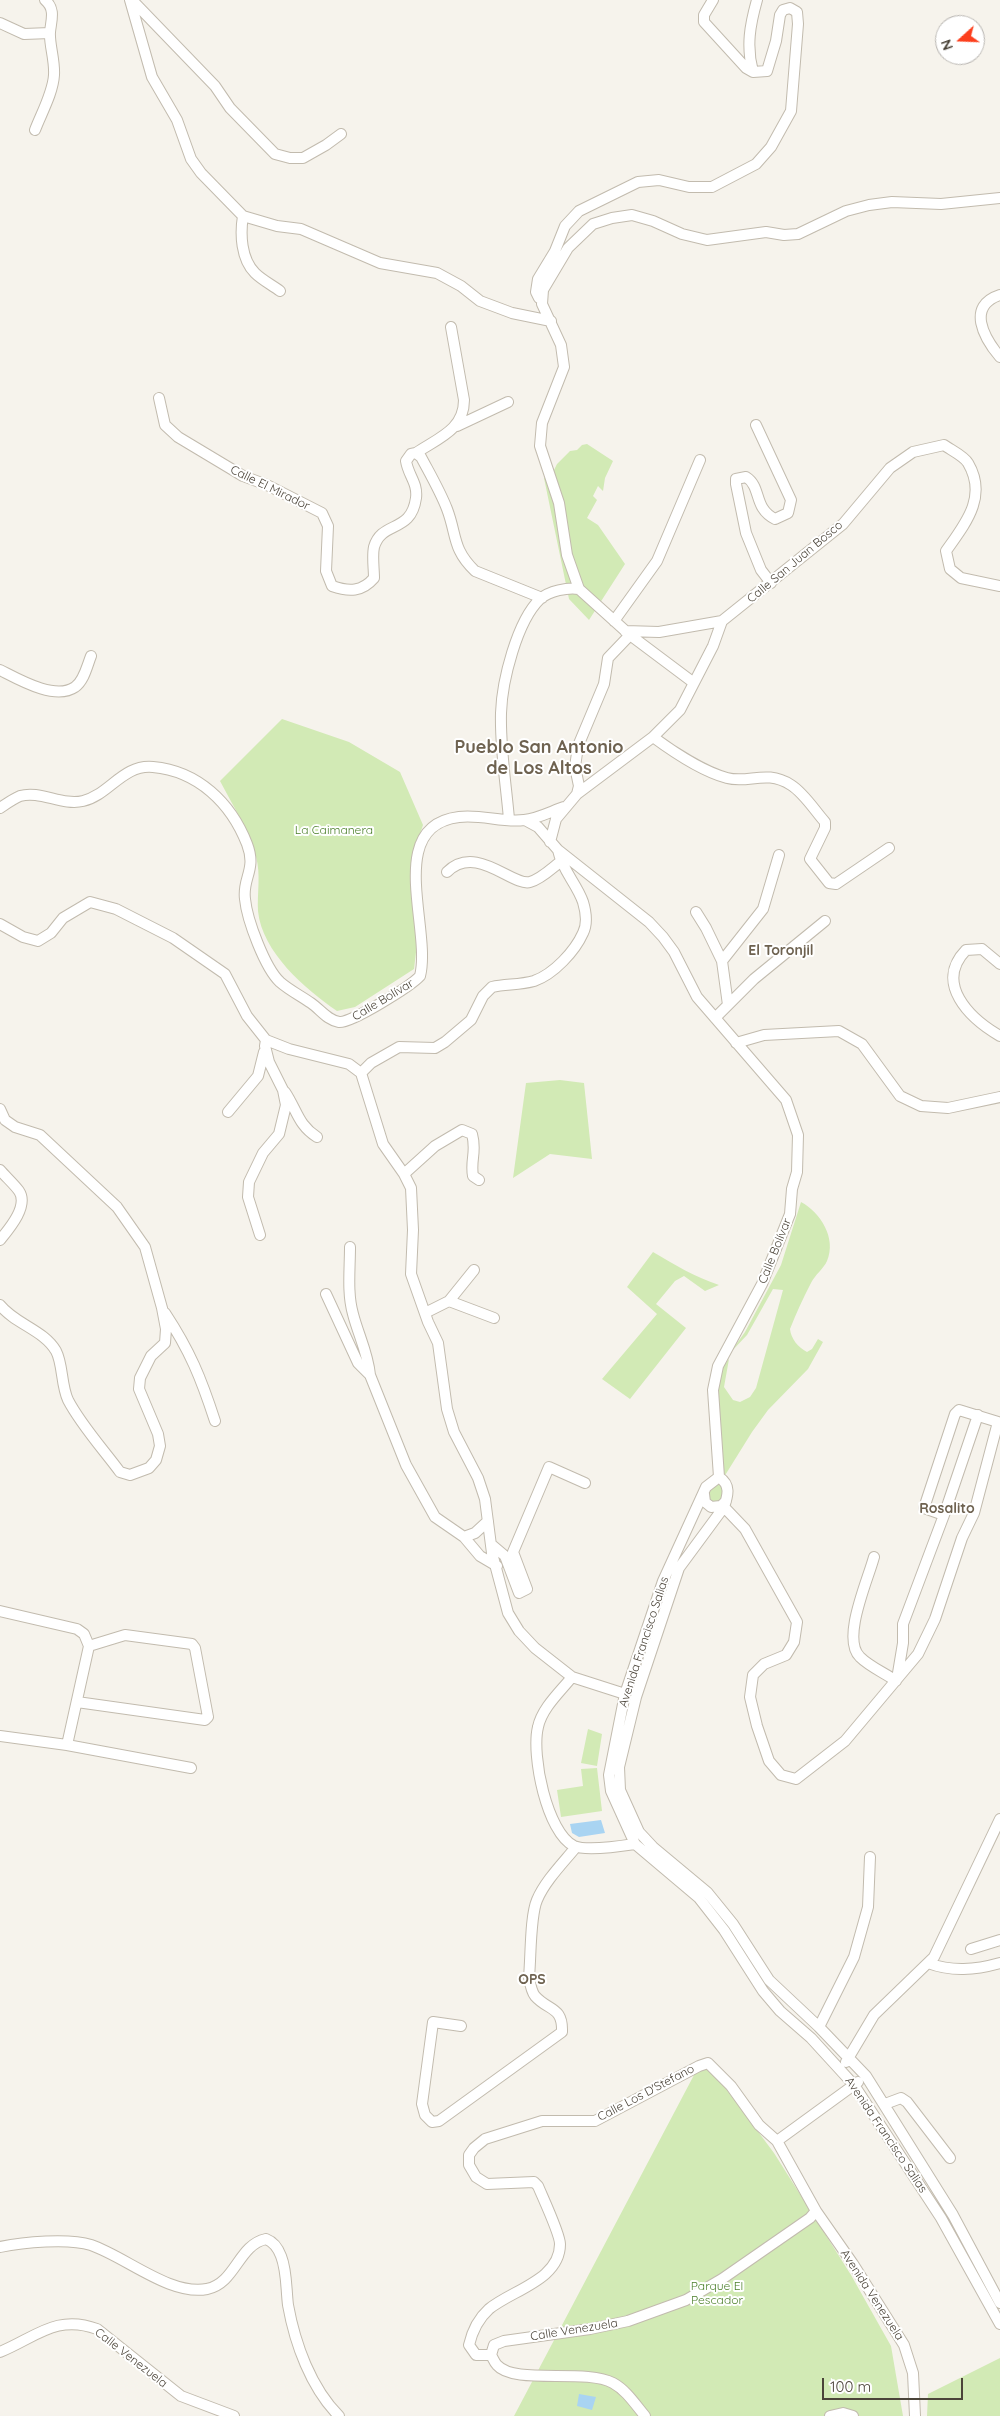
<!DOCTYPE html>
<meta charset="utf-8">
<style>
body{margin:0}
#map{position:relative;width:1000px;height:2416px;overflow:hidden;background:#f6f3ec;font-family:Quicksand,sans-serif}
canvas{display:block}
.north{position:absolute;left:935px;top:15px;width:50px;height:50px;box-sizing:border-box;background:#fff;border:1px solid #b7b4b0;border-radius:50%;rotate:250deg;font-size:14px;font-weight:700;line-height:20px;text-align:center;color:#4b4439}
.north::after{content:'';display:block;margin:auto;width:18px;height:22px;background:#fc3f1d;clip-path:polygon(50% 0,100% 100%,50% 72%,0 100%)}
.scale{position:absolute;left:822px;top:2378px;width:141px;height:22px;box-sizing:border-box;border:2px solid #4b4439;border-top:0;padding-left:6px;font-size:15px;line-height:18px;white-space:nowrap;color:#4b4439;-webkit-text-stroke:4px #fff;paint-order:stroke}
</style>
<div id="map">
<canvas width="1000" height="2416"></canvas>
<div class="north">N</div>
<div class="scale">100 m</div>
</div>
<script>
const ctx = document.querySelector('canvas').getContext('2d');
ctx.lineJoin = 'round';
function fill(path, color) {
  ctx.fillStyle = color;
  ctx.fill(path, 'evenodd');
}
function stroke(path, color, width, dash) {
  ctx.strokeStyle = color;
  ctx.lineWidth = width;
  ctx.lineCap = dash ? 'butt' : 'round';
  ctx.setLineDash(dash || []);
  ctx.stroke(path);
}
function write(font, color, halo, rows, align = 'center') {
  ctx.font = font + ' Quicksand,sans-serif';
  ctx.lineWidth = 4;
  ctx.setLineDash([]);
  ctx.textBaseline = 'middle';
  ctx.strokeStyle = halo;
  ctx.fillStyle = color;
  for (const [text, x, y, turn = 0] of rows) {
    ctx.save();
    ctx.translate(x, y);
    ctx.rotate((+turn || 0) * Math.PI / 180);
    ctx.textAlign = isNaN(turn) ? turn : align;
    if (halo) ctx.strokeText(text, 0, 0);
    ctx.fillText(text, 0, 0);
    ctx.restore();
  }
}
fill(new Path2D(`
 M587,444l26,17 -8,17 -2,13 -5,-5 -5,10 4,4 -10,18 11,7 27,39 -36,56 -20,-21 -25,-121 7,-2 6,-12 13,-13 7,-1 5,-5z
 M282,719l67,23 51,30 23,53 -12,36 6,83 -3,25 -59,38 -18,4c-32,-22 -75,-59 -79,-100 -1,-17 3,-37 -2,-54 -7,-27 -23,-51 -36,-76z
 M560,1080l24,3 8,76 -42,-5 -37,24 13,-95z
 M801,1202c19,10 36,36 26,59 -3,7 -12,14 -16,22 -8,15 -15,31 -21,46 1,10 8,18 17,23l5,-3 6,-10 5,3 -15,27 -40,41 -16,22 -28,45 -3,-2c-1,-27 -12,-97 8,-116l-5,28 9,13 7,2 10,-5 6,-9 27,-98 -10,-1 -26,46 -17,18 15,-21 36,-67z
 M653,1252c22,13 42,25 66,33l-14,6 -21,-15 -9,5 -19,23 30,24 -56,71 -28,-20 55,-65 -30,-27z
 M719,1480l6,6 -4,18 -13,-3v-11z
 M588,1729l14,5 -5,32 -16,-3z
 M597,1768l5,43 -41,6 -4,-27 26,-4 -2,-17z
 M703,2058l71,95 77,122 40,71 12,70h-389z
 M1000,2358v58h-73l1,-22z`), '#d2eab5');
fill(new Path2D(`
 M601,1820l4,13 -26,4 -7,-4 -2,-9z
 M579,2394l17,3 -4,13 -15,-4z`), '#a9d4f2');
const minor = new Path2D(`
 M130,0l22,77 25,43 14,39 10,14 42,43 34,10 24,3 79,34 57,10 24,13 19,15 32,12 39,8
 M132,0l83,86 15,22 45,46 15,4h13l23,-13 15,-11
 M0,23l24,11 26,-1
 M753,72c-7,-26 -3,-47 4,-72
 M35,130c6,-16 18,-37 19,-55 1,-15 -5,-31 -4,-43 1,-11 6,-23 -5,-32
 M243,216c-3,18 -2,43 12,57 7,7 17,12 25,18
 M1000,295c-34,11 -16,43 0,62
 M539,298l-3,-6 2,-13 17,-28 10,-25 14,-15 59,-29 21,-2 30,7h23l44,-23 15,-17 20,-36 7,-87 -1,-12 -7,-4 -7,2 -3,5 -4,26 -9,30 -14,1 -7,-4 -42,-46v-7l9,-15
 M159,398l6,27 13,12 65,39 24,9 55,28 6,13 -2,45 6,15c17,6 30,6 42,-8 0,-9 -2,-22 0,-31 8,-27 37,-13 42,-49 2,-15 -8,-23 -10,-37l5,-7 5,-1 5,4c9,17 19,34 26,52 10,26 5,40 28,62l67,27
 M756,425l35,75 -3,13 -13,6c-22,-11 -13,-32 -29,-42l-10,2v5l10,49 15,37 10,13
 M457,426l51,-24
 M416,453c22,-15 48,-23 48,-53l-13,-73
 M614,621l43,-60 43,-101
 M722,621l121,-97 47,-56 23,-16 31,-7c7,5 20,11 24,18 20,34 -3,61 -22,88l4,18 11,9 39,8
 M625,631l34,1 63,-11
 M0,670c18,9 55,31 75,17 9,-6 12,-21 16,-31
 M694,683l-64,-48 -51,-46 -12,-34 -8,-52 -19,-57 2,-23 22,-56 -3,-22 -19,-41 1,-14 25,-42 25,-24 19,-6 20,-3 21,6 29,13 25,6 59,-8 18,3 14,-1 48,-23 23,-6 23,-3 49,2 59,-6
 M653,737c19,14 51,35 74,41 22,6 39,-9 64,7 13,8 24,26 34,37v6l-15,31 19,24 7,1 53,-36
 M577,794l2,-8 -4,-19 3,-21 26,-62 4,-26 22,-23
 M0,808c6,-4 13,-9 20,-12 20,-6 42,10 63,5 26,-6 40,-37 70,-34 45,4 78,36 94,77 10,26 -5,34 -2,55 2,21 20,69 35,83 9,8 21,14 31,21 10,7 16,17 28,19 11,2 72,-36 81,-46 12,-47 -36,-150 39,-159 22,-3 44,6 65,3 13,-1 28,-9 40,-13
 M509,819c-3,-35 -9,-71 -8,-106 1,-32 16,-92 39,-114 9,-8 28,-12 39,-10
 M525,820l13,7 20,23 91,72 14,15 11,15 23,45 89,103 12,35 -1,37 -5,17 -2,25 -28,70 -44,82 -5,24 6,87
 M550,842l6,-23 21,-25 76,-57 27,-27 33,-64 9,-25
 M447,872c29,-29 66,15 83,10 11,-3 21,-13 30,-20
 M696,912l10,16 16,33
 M0,924l23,13 15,4 13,-8 12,-15 27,-16 26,7 57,29 52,36 22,42 19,24 23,9 60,15 12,9 22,71 21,30 7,14 2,42 -2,44 17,48 10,21 9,66 7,23 24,46 7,21 7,54 16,60 11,18 16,17 37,29 53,17
 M1000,964l-18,-15 -16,1c-32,33 3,68 34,86
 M728,1005l-6,-44 41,-52 16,-54
 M715,1018l39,-39 71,-58
 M736,1043l28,-8 75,-4 23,13 38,52 21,10 27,2 52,-11
 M361,1073l10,-10 28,-16 36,1 10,-6 26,-22 12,-24 9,-9c14,-3 28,-2 42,-6 20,-7 41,-30 49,-48 5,-10 3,-21 0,-31 -6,-18 -21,-32 -25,-52
 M285,1092c12,18 13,33 32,45
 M0,1109l5,11 10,7 25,8 77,72 28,40 17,61 4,21 -1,14 -14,13 -11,22 -1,11 19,45 2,12 -4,14 -7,8 -19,7 -10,-3c-17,-23 -39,-47 -52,-72 -7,-15 -5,-36 -12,-49 -12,-21 -41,-27 -56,-46
 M228,1112l30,-36 6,-24
 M0,1170c6,7 14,14 19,21 10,15 -10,38 -19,49
 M404,1174l31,-28 27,-16 10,4c5,18 -2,26 1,42l6,4
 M260,1235l-12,-38 1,-15 14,-29 16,-19 7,-29 -3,-15 -14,-28 -4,-16 1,-6
 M350,1247c0,22 -3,46 3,67 5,20 15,39 17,61l36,90 29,52 29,20 16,19 17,10
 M326,1294l32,69 12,12
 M449,1301l45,17
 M165,1313c25,38 36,65 50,108
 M425,1313l24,-12 25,-31
 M719,1477l-13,10 -43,94 -38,113 -16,81 2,16 24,53 64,54 25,32 39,61 17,20 31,27 43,47 87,133 59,106
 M719,1477c12,8 9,18 5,30l-45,61 -43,129 -17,70 1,23 19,42 14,15 54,45 26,32 36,56 50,47 47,49 87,139 47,88
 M704,1494l1,8 6,5 10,-1 5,-5
 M724,1507l21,22 52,93 -3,20 -8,13 -22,9 -11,11 -3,22 7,29 12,35 12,14 15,4 49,-38 73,-87 17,-35 27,-81 12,-25 24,-91 -39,-12 -4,4 -31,94 20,7 34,-100
 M464,1537l11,-4 13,-12
 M492,1545l13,11 14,37 8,-4 -14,-37 36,-85 36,16
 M874,1557c-6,23 -33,82 -14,100 10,10 25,16 36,24
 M0,1611l77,18 7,5 5,12 -22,99 -67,-9
 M572,1677c-12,15 -30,31 -34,50 -7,28 9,106 36,119 12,5 48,0 61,-2
 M897,1679l6,-36v-19l41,-109
 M77,1702l128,18 3,-3 -13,-69 -3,-4 -67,-9 -36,11
 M67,1745l124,23
 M971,1949l29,-9
 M928,1963c24,9 47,7 72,0
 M461,2026l-28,-4 -11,82 3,11 7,7 7,-1 123,-89c1,-26 -14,-21 -27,-36 -4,-5 -5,-13 -6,-19 2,-20 1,-61 8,-77 8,-19 26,-37 39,-53
 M819,2027l35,-70 14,-50 2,-50
 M846,2062l28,-47 60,-58 66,-138
 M885,2104l16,-6 6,4 43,56
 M816,2211l37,53 51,81 9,28 2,43
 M0,2247c23,-5 69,-9 91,-2 35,12 79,51 116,44 29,-6 31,-44 59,-50 8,3 12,9 15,17 6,15 5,33 7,49 7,39 23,83 51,111
 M0,2352c36,-15 57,-38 97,-23l84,67 53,20
 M491,2355h-15l-7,-10c3,-13 10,-27 20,-36 23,-19 71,-29 71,-65 0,-10 -17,-46 -22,-58l-4,-4 -47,2 -11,-7 -7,-12v-10l5,-7 11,-9 57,-18h53l104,-55 9,-3 23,23 28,39 18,16
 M645,2416c-10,-12 -19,-26 -32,-33 -28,-15 -99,2 -116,-18 -3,-3 -4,-7 -6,-10l3,-10 10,-4 86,-12 38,-8 58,-21 36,-21 88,-61 6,-7 -39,-70 81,-59
 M830,2416l13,-3 10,3`);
stroke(minor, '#c2bbae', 12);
stroke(minor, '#fff', 10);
write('12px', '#4b4439', '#fff', [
 ["Calle El Mirador",270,488,26],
 ["Calle San Juan Bosco",795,562,-40],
 ["Calle Bolívar",383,1000,-31],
 ["Calle Bolívar",775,1251,-68],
 ["Avenida Francisco Salias",644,1642,-72],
 ["Calle Los D'Stefano",646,2093,-28],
 ["Avenida Francisco Salias",886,2135,56],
 ["Avenida Venezuela",872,2295,57],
 ["Calle Venezuela",574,2330,-9],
 ["Calle Venezuela",131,2358,38]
]);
write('12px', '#4a7f2a', '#fff', [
 ["La Caimanera",334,830],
 ["Parque El",717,2286],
 ["Pescador",717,2300]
]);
write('bold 14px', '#6e6250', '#fff', [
 ["El Toronjil",781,951],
 ["Rosalito",947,1509],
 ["OPS",532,1980]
]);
write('bold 18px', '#6e6250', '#fff', [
 ["Pueblo San Antonio",539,748],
 ["de Los Altos",539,769]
]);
</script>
